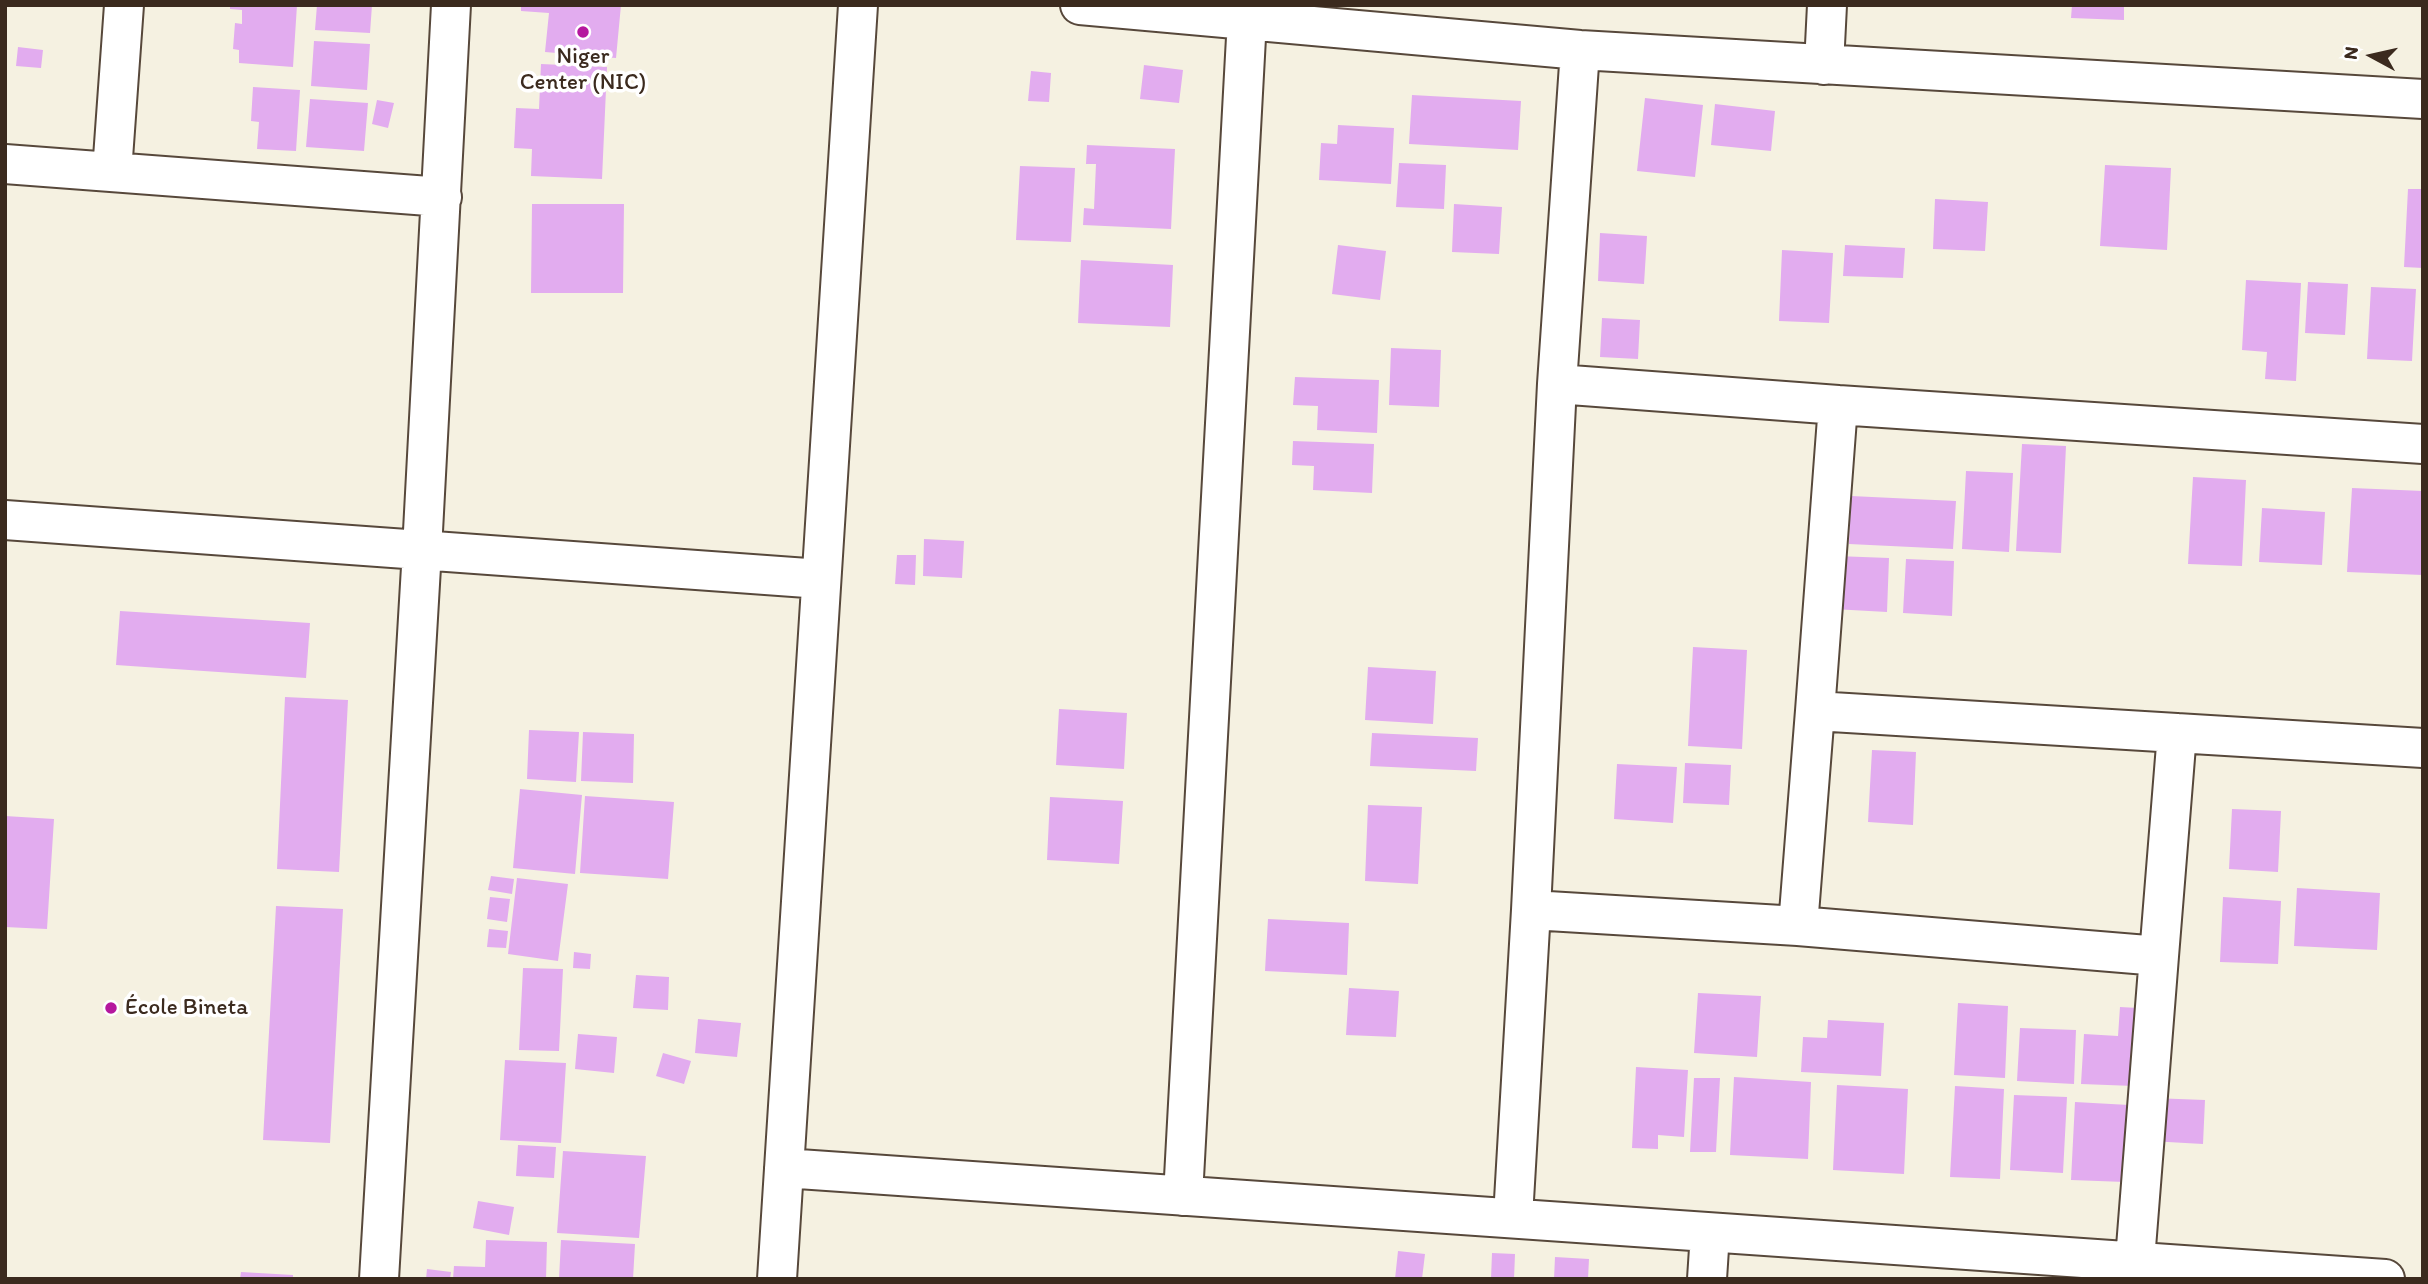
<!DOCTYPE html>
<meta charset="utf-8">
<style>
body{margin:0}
#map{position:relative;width:2428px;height:1284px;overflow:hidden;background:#f5f1e1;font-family:Itim,sans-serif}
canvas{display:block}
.frame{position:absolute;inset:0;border:7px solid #3b2a1e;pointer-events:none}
.north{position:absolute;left:2337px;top:21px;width:70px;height:70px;-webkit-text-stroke:5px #fff;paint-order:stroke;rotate:278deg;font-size:19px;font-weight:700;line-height:28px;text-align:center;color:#3b2a1e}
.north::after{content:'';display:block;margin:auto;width:24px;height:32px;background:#3b2a1e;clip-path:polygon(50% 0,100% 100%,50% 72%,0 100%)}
</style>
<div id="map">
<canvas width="2428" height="1284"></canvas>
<div class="frame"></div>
<div class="north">N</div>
</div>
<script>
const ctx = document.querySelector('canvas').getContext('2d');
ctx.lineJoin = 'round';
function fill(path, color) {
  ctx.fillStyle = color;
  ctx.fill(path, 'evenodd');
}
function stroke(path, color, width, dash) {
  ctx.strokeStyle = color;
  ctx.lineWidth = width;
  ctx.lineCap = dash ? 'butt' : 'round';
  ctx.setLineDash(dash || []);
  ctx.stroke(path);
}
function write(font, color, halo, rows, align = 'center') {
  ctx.font = font + ' Itim,sans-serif';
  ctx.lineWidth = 7;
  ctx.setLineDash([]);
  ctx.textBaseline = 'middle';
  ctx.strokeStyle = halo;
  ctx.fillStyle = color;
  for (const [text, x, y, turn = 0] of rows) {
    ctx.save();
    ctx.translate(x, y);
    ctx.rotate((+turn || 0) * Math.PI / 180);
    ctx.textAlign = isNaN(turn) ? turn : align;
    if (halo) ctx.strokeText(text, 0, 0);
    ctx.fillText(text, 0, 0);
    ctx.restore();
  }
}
fill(new Path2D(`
 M230,5h67l-4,62 -54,-4v-13l-6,-1 2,-26 7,1v-14l-12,-1z
 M317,5h55l-2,28 -55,-3z
 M521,5h100l-5,53 -71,-6 4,-39 -28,-2z
 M2072,5h52v15l-53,-2z
 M314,41l56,3 -3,46 -56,-4z
 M18,47l25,3 -2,18 -25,-2z
 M541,64l66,3 -5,112 -71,-3 1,-27 -18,-1 2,-40 23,1z
 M1144,65l39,5 -4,33 -39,-4z
 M1031,71l20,2 -2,29 -21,-1z
 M253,87l47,3 -4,61 -39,-2 2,-27 -8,-1z
 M1412,95l109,6 -3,49 -109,-6z
 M1645,98l58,7 -8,72 -58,-6z
 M310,99l58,4 -4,48 -58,-4z
 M377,100l17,3 -6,25 -16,-4z
 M1715,104l60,7 -4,40 -60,-6z
 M1338,125l56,3 -3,56 -72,-4 2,-37 16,1z
 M1087,145l88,4 -4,80 -88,-4 1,-17 10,1 2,-45h-10z
 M1399,163l47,2 -2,44 -48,-2z
 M2105,165l66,3 -4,82 -67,-4z
 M1020,166l55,2 -4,74 -55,-2z
 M2408,189h15v79l-19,-1z
 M1935,199l53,3 -3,49 -52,-2z
 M532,204h92l-1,89h-92z
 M1454,204l48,3 -3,47 -47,-2z
 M1600,233l47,3 -3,48 -46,-3z
 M1338,245l48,6 -6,49 -48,-6z
 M1845,245l60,3 -2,30 -60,-2z
 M1782,250l51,3 -4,70 -50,-2z
 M1081,260l92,5 -3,62 -92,-4z
 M2246,280l55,3 -5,98 -31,-2 2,-27 -25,-2z
 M2308,282l40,2 -3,51 -40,-2z
 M2371,287l45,2 -4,72 -45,-2z
 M1602,318l38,2 -2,39 -38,-2z
 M1391,348l50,2 -2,57 -50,-2z
 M1295,377l84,3 -2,53 -60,-3 1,-24 -25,-1z
 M1293,441l81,3 -2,49 -59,-3 1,-24 -22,-1z
 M2022,444l44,2 -5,107 -45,-2z
 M1966,471l47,2 -4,79 -47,-3z
 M2193,477l53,3 -4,86 -54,-2z
 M2352,488l71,3v84l-76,-3z
 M1851,496l105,5 -3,48 -104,-5z
 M2262,508l63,4 -3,53 -63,-3z
 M924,539l40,2 -2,37 -39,-2z
 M897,555h19l-1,30 -20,-1z
 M1836,556l53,2 -2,54 -54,-3z
 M1906,559l48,2 -2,55 -49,-3z
 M120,611l190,12 -4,55 -190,-13z
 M1693,647l54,3 -5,99 -54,-3z
 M1368,667l68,4 -3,53 -68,-4z
 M285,697l63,3 -9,172 -62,-3z
 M1059,709l68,4 -3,56 -68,-4z
 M529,730l50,2 -3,50 -49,-3z
 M583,732l51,2 -1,49 -52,-2z
 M1372,733l106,5 -2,33 -106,-5z
 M1872,750l44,2 -3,73 -45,-3z
 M1685,763l46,2 -2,40 -46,-2z
 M1617,764l60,3 -4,56 -59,-4z
 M520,789l62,6 -7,79 -62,-6z
 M585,796l89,6 -6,77 -88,-6z
 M1050,797l73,4 -4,63 -72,-4z
 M1368,805l54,2 -4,77 -53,-3z
 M2232,809l49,2 -3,61 -49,-3z
 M5,816l49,3 -7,110 -42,-2z
 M491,876l23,3 -2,15 -24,-4z
 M517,878l51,6 -10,77 -50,-7z
 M2297,888l83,5 -3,57 -83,-4z
 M490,897l20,2 -3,23 -20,-3z
 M2223,897l58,4 -3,63 -58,-2z
 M276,906l67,3 -13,234 -67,-3z
 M1268,919l81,4 -2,52 -82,-4z
 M489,929l19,2 -2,17 -19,-1z
 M574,952l17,2 -1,15 -17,-1z
 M523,968l40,1 -4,82 -40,-1z
 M636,975l33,2 -1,33 -35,-2z
 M1349,988l50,3 -3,46 -50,-2z
 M1698,993l63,3 -4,61 -63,-4z
 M1958,1003l50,3 -3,72 -51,-3z
 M2120,1007l18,1 -4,78 -53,-2 3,-50 34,2z
 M698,1019l43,4 -4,34 -42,-4z
 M1828,1020l56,3 -3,53 -80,-4 2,-35 24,1z
 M2020,1028l56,2 -2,54 -57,-3z
 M578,1034l39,3 -3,36 -39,-4z
 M663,1053l28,8 -7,23 -28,-8z
 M505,1060l61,3 -5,80 -61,-3z
 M1636,1067l52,3 -4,67 -26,-2v14l-26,-1z
 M1734,1077l77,5 -3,77 -78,-4z
 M1694,1078h26l-4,74h-26z
 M1837,1085l71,4 -4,85 -71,-4z
 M1955,1086l49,3 -4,90 -50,-2z
 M2014,1095l53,2 -4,76 -53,-3z
 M2152,1098l53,2 -2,44 -53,-3z
 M2075,1102l54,3 -4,77 -54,-2z
 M518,1145l38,2 -2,31 -38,-2z
 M563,1151l83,5 -7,82 -82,-5z
 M478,1201l36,6 -5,28 -36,-7z
 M486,1240l61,2 -1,37h-93l1,-13 31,1z
 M561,1240l74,4 -2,35h-74z
 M1398,1251l27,3 -3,25h-27z
 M1492,1253l23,1 -1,25h-23z
 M1555,1257l34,2 -1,20h-34z
 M427,1269l24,3 -1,7h-24z
 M241,1272l52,3v4h-53z`), '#e2acef');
const minor = new Path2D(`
 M1080,5l500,45 843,49
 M1824,65l3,-60
 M5,164l437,33
 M112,172l12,-167
 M1557,384l281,21 585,39
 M1838,405l-23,306 608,37
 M5,520l816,59
 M1531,910l267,16 361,30 -24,304
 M1798,926l17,-215
 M2159,956l18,-223
 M784,1168l1601,111
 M1183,1196l64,-1177
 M1513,1217l18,-307 26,-526 23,-334
 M379,1279l43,-729 29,-545
 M777,1279l81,-1274
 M1707,1279l3,-46`);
stroke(minor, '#57483b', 42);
stroke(minor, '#fff', 38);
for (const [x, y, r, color] of [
 [583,32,7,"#b5179e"],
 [111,1008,7,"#b5179e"]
]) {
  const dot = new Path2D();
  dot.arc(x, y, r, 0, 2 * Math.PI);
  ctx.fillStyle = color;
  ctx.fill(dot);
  stroke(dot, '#fff', 2.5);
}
write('23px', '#3b2a1e', '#fff', [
 ["Niger",583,57],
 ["Center (NIC)",583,83],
 ["École Bineta",125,1008,"left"]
]);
</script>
